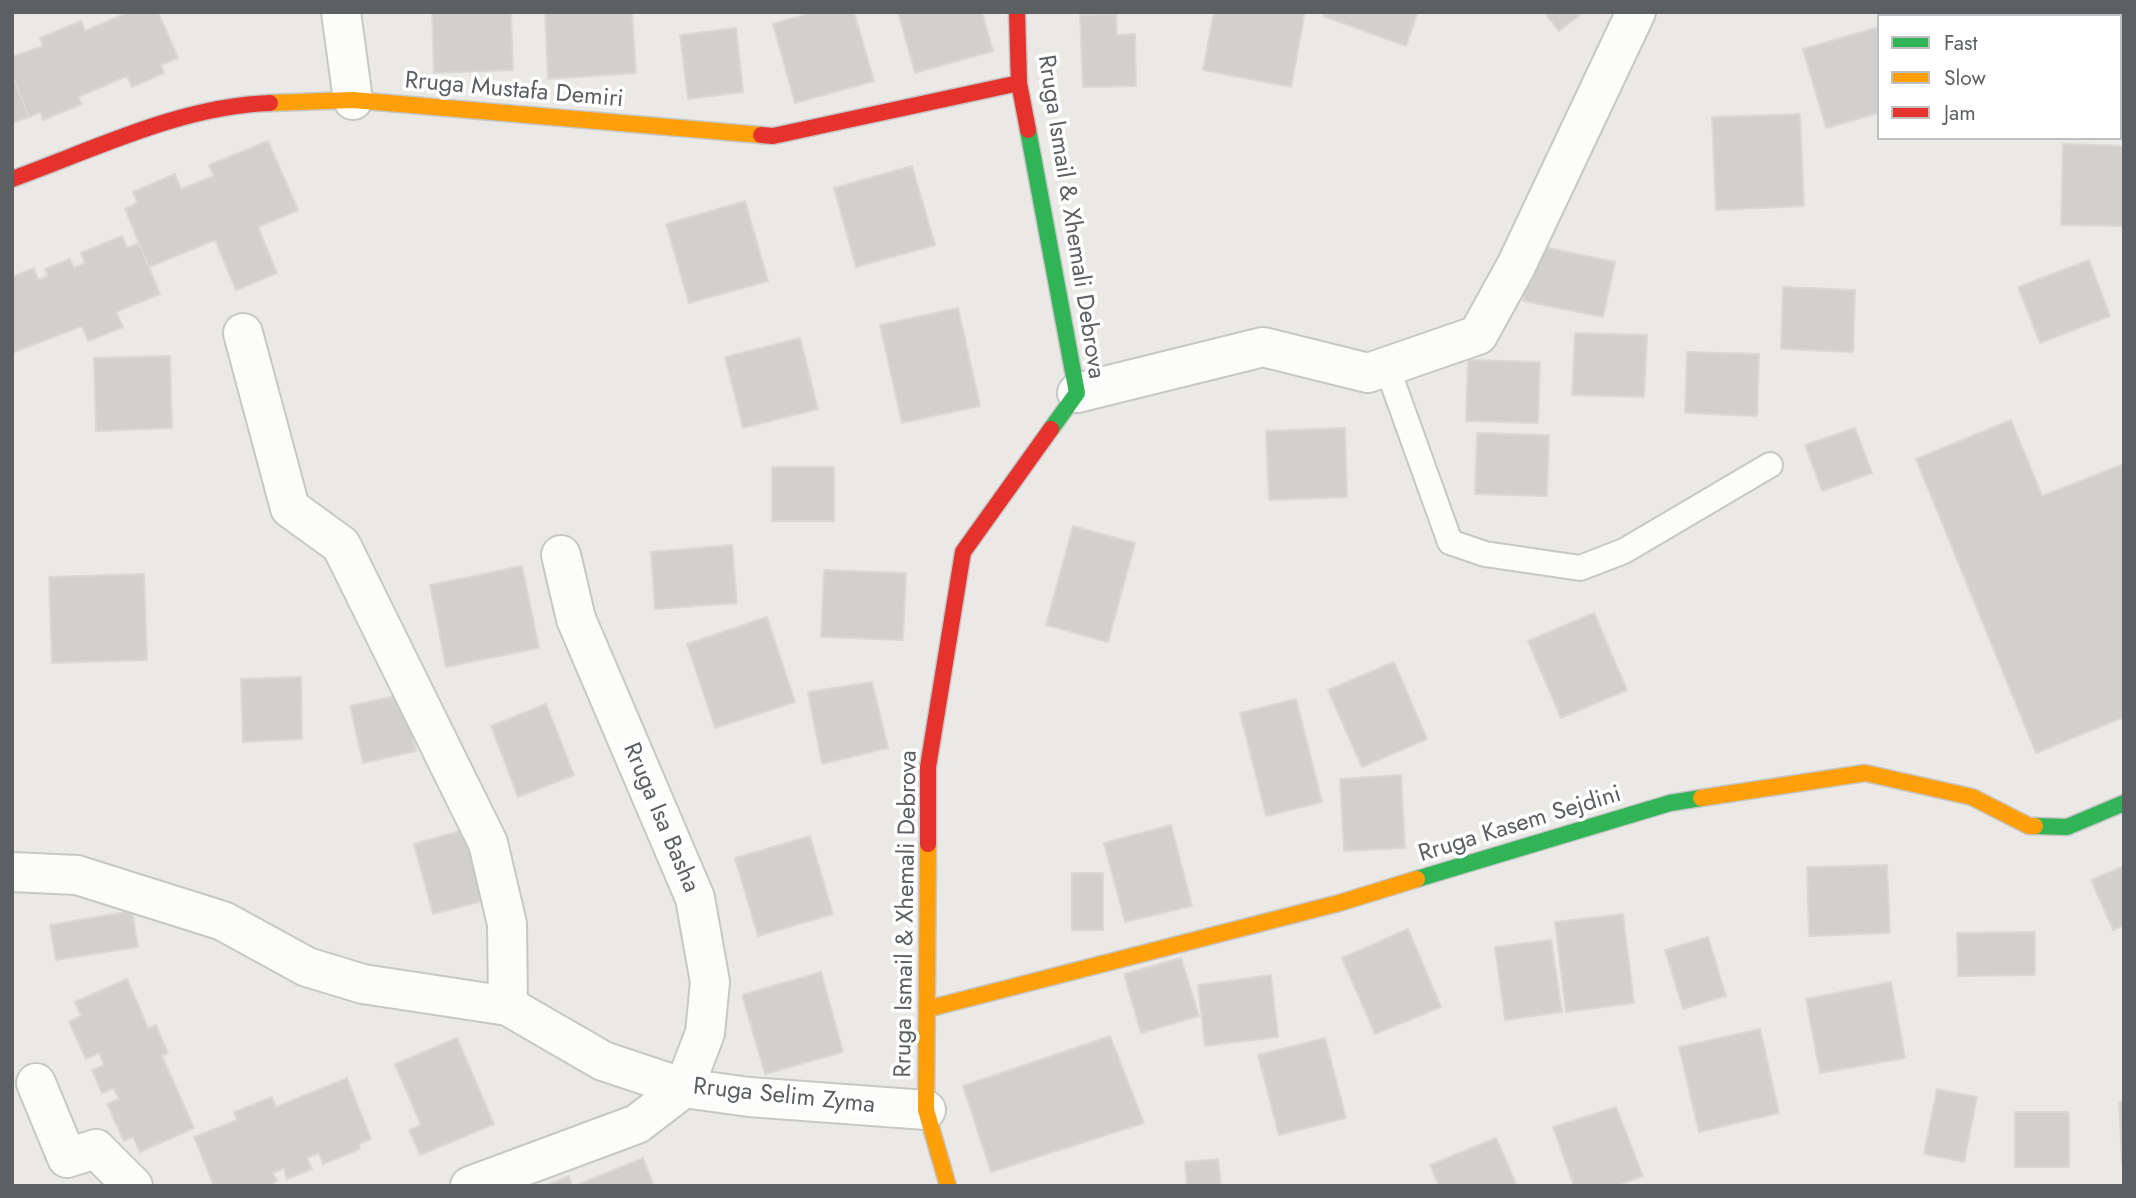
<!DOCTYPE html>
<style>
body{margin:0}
#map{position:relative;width:2136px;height:1198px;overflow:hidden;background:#ebe9e6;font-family:Jost,sans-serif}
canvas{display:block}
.frame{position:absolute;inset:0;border:14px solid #5c6063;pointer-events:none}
.legend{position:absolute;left:1877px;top:14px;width:245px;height:126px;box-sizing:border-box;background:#fff;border:2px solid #bebfc1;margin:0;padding:9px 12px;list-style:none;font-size:21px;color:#5c6063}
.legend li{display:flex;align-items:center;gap:14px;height:35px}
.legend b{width:35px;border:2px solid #bebfc1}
</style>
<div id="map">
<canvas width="2136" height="1198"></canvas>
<div class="frame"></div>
<ul class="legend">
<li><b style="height:9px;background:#30b455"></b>Fast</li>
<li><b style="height:9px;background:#ff9f0a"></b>Slow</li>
<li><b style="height:9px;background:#e5322d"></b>Jam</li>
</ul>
</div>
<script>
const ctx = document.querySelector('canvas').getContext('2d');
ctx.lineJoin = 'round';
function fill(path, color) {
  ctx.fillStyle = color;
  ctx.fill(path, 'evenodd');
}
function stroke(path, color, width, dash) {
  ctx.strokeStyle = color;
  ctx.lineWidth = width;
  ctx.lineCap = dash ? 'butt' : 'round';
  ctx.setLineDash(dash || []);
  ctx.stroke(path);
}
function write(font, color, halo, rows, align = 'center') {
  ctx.font = font + ' Jost,sans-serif';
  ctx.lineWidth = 7;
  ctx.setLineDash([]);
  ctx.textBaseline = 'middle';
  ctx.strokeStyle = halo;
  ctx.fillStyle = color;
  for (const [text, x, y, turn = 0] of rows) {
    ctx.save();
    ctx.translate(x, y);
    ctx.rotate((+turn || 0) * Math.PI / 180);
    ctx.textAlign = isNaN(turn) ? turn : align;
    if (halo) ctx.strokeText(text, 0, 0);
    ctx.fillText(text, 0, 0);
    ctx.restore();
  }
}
const building = new Path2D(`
 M129,12h29l20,46 -17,7 3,8 -32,14 -5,-11 -49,21 4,7 -39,16 -3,-8 -11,5 -17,-43v-17l31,-11 -3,-8 41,-17 4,10z
 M432,12h79l2,58 -79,3z
 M545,12h87l4,61 -88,6z
 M814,12h40l20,69 -79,22 -22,-79z
 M898,12h84l11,39 -78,22z
 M1214,12h91l-14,75 -88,-17z
 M1325,12h93l-12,34 -83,-30z
 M1544,12h40l-25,19z
 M1116,14l1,21 18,-1 1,52 -53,1 -3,-72z
 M1879,27v86l-53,15 -23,-79z
 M736,28l7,64 -55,7 -8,-64z
 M12,74l17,43 -17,6z
 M1800,114l4,92 -88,4 -4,-93z
 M268,141l30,69 -40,17 19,46 -41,17 -21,-50 -66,27 -24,-58 12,-6 -4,-11 42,-18 6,15 33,-13 -5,-11z
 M2063,144l61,2v80l-63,-1z
 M912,166l23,79 -79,22 -22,-79z
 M745,201l23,80 -79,22 -23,-79z
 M122,236l5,12 12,-5 21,51 -44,18 7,15 -35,14 -6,-15 -70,27v-76l22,-9 4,12 10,-4 -3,-7 25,-10 4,9 11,-5 -4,-10z
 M1535,245l80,17 -12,55 -80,-16z
 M2089,260l21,56 -70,27 -22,-56z
 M1783,287l72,3 -2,62 -72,-3z
 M958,308l22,98 -78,17 -22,-98z
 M1575,333l72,2 -3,62 -72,-2z
 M800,338l18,71 -75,19 -18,-71z
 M1687,352l72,2 -2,62 -72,-3z
 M170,356l2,72 -76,3 -2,-73z
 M1468,360l72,2 -2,61 -72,-2z
 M2011,420l31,76 82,-32v253l-88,36 -120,-294z
 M1345,428l2,69 -78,3 -3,-69z
 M1855,428l17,45 -50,18 -17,-46z
 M1477,433l72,2 -2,61 -72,-2z
 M772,467h62v54h-62z
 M1073,526l62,17 -27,99 -62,-17z
 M732,545l5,58 -82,6 -4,-57z
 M522,566l17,82 -93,19 -16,-82z
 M824,570l82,3 -3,67 -82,-3z
 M144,574l3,86 -95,3 -3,-86z
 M1594,613l33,77 -66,28 -33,-77z
 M767,617l28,85 -80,26 -28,-84z
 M1394,662l33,77 -65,28 -34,-77z
 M301,677l1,62 -59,3 -2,-63z
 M872,682l16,66 -66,16 -14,-72z
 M404,694l12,57 -53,12 -13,-57z
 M1296,699l26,103 -56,14 -26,-103z
 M546,704l28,71 -56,22 -27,-71z
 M1401,775l4,73 -61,3 -4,-72z
 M1171,825l21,81 -67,16 -21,-79z
 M474,827l20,71 -61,16 -19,-70z
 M810,836l23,78 -75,22 -23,-78z
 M1887,865l3,68 -81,3 -2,-69z
 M2124,866v59l-11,5 -22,-50z
 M1072,873h31v57h-31z
 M132,911l6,36 -82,13 -6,-35z
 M1623,914l11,89 -68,9 -11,-90z
 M1408,929l33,78 -66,27 -33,-76z
 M2035,932v43l-77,1 -1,-43z
 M1708,937l18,59 -43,13 -18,-59z
 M1551,940l11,72 -57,8 -10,-73z
 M1181,958l18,58 -58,17 -17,-59z
 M821,972l22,80 -78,22 -23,-79z
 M1271,975l7,62 -73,9 -7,-61z
 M127,979l21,49 8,-3 12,28 -6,3 32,72 -54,24 -7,-15 -9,4 -17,-37 12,-5 -5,-11 -12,5 -10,-23 12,-5 -5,-12 -13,6 -17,-37 12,-6 -6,-14z
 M1891,982l14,76 -85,15 -14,-74z
 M1760,1029l19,84 -80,19 -20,-85z
 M1110,1036l34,87 -153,49 -28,-86z
 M457,1038l37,86 -74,31 -11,-25 12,-5 -26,-61z
 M1325,1038l21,80 -67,17 -21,-80z
 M347,1078l24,61 -12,5 1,5 -37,15 -4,-11 -12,5 5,11 -25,10 -3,-11 -11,5 4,8 -10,5h-53l-20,-49 43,-17 -3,-8 38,-15 4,10z
 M1937,1089l40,8 -13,65 -40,-8z
 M2124,1101v63h-2l-3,-62z
 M1616,1107l27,69 -27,10h-42l-21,-59z
 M2015,1112h54v55h-54z
 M1496,1138l21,48h-78l-9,-21z
 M643,1158l11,28h-79z
 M1218,1159l3,27h-34l-2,-24z
 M569,1176l3,10h-27z`);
fill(building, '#d2d0cf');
stroke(building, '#dad8d6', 2);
const lane = new Path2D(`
 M1387,367l63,175 35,12 95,14 44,-17 146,-86`);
const street = new Path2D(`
 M341,12l12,88
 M243,333l47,175 51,37 147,298 19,81 1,82
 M1077,393l186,-46 105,26 110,-38 38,-69 120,-254
 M12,872l65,3 146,46 84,46 56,17 145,22 95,55 81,27 65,9 177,13
 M36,1083l31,75 29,-9 37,37
 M470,1186l167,-62 47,-36 21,-55 5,-51 -15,-84 -119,-279 -15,-64`);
const fast = new Path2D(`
 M1028,130l49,263 -26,36
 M2035,826l32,1 57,-24
 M1417,879l253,-76 31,-5`);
const slow = new Path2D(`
 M270,103l83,-3 408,35
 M1701,798l164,-25 107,24 57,29h6
 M928,844l-2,266 22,76
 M927,1009l412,-106 78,-24`);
const jam = new Path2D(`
 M1017,12l2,71 9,47
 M761,135l12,1 246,-53
 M12,179c83,-30 169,-73 258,-76
 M928,844v-77l35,-215 88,-123`);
stroke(lane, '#c7c7c6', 28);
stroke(street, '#c7c7c6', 42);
stroke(fast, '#c5c6c6', 19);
stroke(slow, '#c5c6c6', 19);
stroke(jam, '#c5c6c6', 19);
stroke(lane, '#fcfcfb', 24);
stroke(street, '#fcfcfb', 38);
stroke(fast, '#30b455', 16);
stroke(slow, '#ff9f0a', 16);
stroke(jam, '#e5322d', 16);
write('24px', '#5c6063', '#fff', [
 ["Rruga Mustafa Demiri",514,91,5],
 ["Rruga Ismail & Xhemali Debrova",1070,217,81],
 ["Rruga Isa Basha",660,818,67],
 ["Rruga Kasem Sejdini",1520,825,-17],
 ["Rruga Ismail & Xhemali Debrova",907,914,-89],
 ["Rruga Selim Zyma",784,1097,6]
]);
</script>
